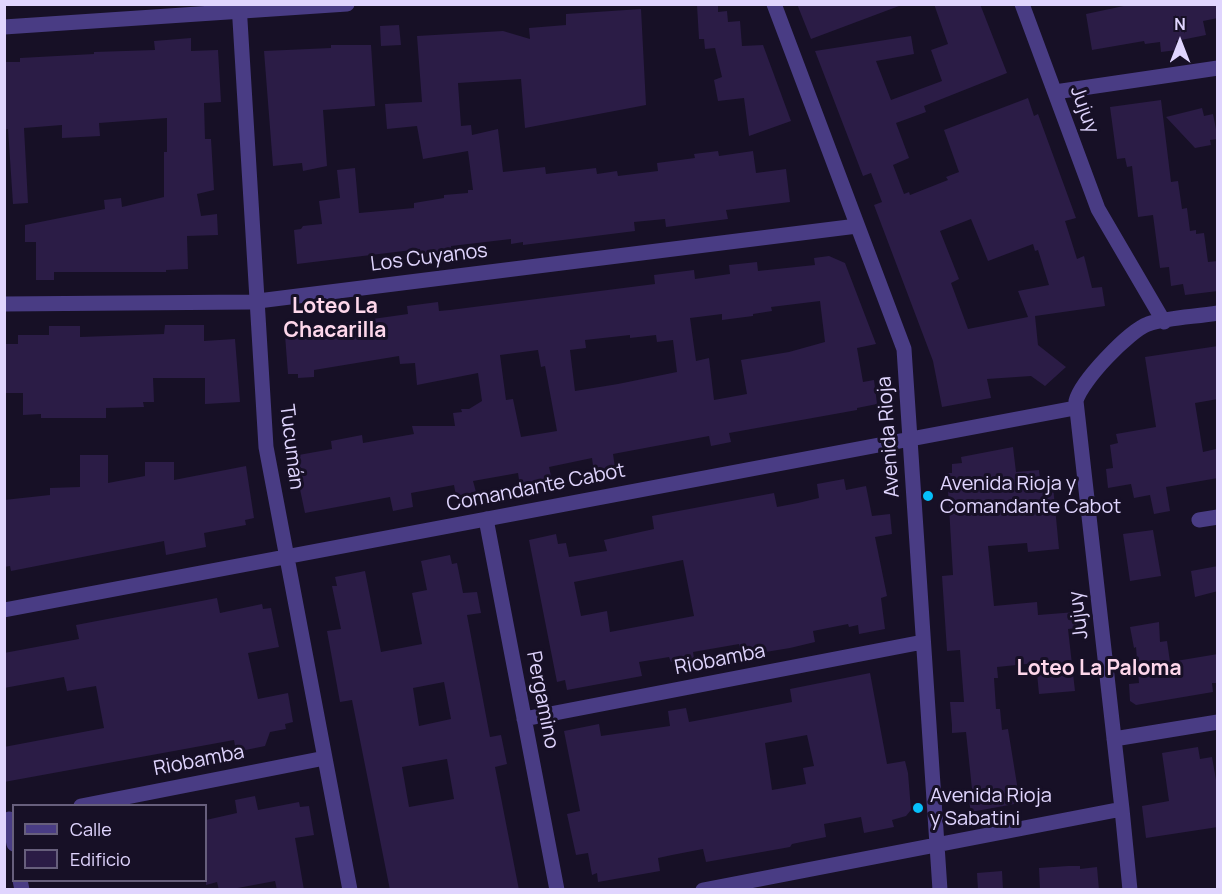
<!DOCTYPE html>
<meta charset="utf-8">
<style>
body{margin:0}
#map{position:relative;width:1222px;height:894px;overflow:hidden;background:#171026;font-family:Manrope,sans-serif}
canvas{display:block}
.frame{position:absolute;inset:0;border:6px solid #e0d5fe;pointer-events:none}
.legend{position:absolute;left:12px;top:804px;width:195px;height:78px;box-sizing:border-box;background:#171026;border:2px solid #675f7c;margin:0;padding:8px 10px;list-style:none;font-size:18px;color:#e0d5fe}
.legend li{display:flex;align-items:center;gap:12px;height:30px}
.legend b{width:30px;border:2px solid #675f7c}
.north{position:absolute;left:1150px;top:12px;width:60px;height:60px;-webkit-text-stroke:4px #171026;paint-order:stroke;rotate:0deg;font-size:16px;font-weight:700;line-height:24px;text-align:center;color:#e0d5fe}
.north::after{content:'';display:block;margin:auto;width:21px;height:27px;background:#e0d5fe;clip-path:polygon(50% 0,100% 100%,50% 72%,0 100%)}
</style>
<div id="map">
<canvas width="1222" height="894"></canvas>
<div class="frame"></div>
<ul class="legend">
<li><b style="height:8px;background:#493c84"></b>Calle</li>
<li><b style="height:16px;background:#2b1c46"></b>Edificio</li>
</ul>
<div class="north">N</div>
</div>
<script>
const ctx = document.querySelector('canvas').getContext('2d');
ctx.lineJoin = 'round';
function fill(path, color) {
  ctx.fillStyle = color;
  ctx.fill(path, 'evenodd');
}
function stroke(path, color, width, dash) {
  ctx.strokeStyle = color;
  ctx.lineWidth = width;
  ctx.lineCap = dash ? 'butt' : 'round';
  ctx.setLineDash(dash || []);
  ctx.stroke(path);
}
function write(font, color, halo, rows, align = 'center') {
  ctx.font = font + ' Manrope,sans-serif';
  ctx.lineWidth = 6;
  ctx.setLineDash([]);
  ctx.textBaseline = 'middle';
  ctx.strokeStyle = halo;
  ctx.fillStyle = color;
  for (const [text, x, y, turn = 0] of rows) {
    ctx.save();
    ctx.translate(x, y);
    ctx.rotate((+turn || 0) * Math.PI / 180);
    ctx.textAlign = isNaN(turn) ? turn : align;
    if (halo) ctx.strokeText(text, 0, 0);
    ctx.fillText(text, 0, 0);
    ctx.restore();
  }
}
fill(new Path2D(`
 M718,4v8l9,-1 1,11 12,-1 2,25 21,-1 28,76 -42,15 -5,-38 -26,3 -4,-21 8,-3 -7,-29 -10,1 -1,-10h-5l-2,-34z
 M797,4h101l1,2 -88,33z
 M934,4h46l27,69 -83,33 2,6 -30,11 13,35 -16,7 11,29 5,-2 1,3 38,-15 -2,-3 13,-5 -15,-42 84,-32 6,18 4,-2 38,104 -11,3 12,38 7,-3 8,32 10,-1 3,19 -70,10 3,29 28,22 -21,19 -14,-10 -44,3 4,19 -49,9 -9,-46 -59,-156 8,-3 -11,-29 -8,3 -48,-125 96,-15 3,18 -38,7 15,39 51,-19 -11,-31 17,-6zM971,219l17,42 45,-17 2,7 3,-1 11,35 -31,6 10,26 -60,12 -17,-46 8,-4 -19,-48z
 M1133,4h85v14l-15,3 3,14 -30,6 1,9 -16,2 -1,-10 -15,2 -1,-3 -52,9 -6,-36z
 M641,9l5,96 -121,23 -4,-49 -63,4 3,43 10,-1 1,10 26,-6 5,43 42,-5 1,7 50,-6 1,6 20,-3 1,5 40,-5 -1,-8 38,-5 -1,-4 24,-3 1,5 34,-5 3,22 30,-4 4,33 -64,8 2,9 -62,8 -1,-8 -31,3 1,9 -112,14v-3l-12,2v-5l-60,7 1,8 -31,3 -1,-8 -123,15 -3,-34 7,-1 2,-3 19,-2 -3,-23 21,-3 -3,-28 18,-2 4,45 55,-5v-5l30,-5v-3l24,-2v-3h5l-5,-39 -45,8 -6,-33 -30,3 -2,-25 37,-2 -5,-66 86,-5 27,8 -1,-11 37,-3v-11z
 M399,25l2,20 -20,1 -1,-20z
 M191,38v13l27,-1 3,52 -17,1 1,36h6l3,51 -17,4 4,22 16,-2 1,21 -31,1 1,33 -22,1v2h-112v8h-18v-38h-11v-17l80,-16 -1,-9 17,-2 1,9 42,-10v-45h3v-34l-68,5 1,13 -38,2v-13l-38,3 4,75 -15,1 -5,-75 -4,1v-68h16v-4l74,-4v-2l61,-2 -1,-9z
 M331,45h40l4,61 -52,4 4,56 -24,5 -1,-8 -29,3 -9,-115 67,-3z
 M1161,100l10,82 7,-1 4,28 5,-1 3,23 6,-1v4l8,-1 4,29 10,-1v30l-33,4 -2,-11 -12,2 -2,-19 -9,1 -7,-53 -15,2 -6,-51 -5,1 -2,-9 -8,1 -7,-52z
 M1202,108l2,8 9,-2 5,25 -8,1 1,5 -16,3 -29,-31z
 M829,256l16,7 31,81 -19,4 6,34 11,-2 3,24 -20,4v2l-128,23 2,9 -20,4 -2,-10 -96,18 2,14 -21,4 -2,-14 -43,9 3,13 -32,6 -2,-13 -45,8 3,11 -20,4 -2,-11 -43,8 2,14 -20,4 -3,-14 -85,16 -12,-57 39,-7 -1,-8 31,-6 1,8 51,-9 -2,-8h43l-2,-13 9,-1 -1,-3h8l13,-8 -4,-28 -61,12 -2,-22 -15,1 -1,-8 -85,14v7l-16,1v-4h-10l-3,-39 32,-2 -1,-6 92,-13 -1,-8 31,-4 1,9 11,-1 205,-26 -1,-9 40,-5 1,9 35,-5 -1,-9 28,-3 1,9 57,-6 -1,-7zM820,301l5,41 -36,10 -48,8 6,34 -33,6 -5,-42 -13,3 -6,-43 32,-4v6l31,-4v-2l19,-3 -1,-4zM630,335v3l26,-3 1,7 16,-2 4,32 -59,12 -43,7 -5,-41 16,-2 -1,-8zM538,350l3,17 4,-1 12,65 -36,6 -8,-38 -7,1 -6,-45z
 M165,325h39v16l31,-2 5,63 -35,2v-26h-52l1,24h-11l1,5 -38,1v10h-65v-4l-18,1v-22h-19v-49h14v-9h31v-9h31v11l84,-3z
 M1218,346v53l-23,4 8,49 13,-3 2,29 -52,9 4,24 -16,3 -4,-19 -16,3 -3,-14 -23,4 -2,-19 7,-1 -3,-23 8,-2 -2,-9 40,-7 -11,-70z
 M1013,447l3,25 23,-2 2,18 12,-2 6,63 -31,3 -1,-9 -39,3 6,60 43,-4 1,13 38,-3 1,16 -9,1 7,62 -36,3 -3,-31 -39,4 1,11h-4l2,31h4l2,21 6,-1 12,74 -49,9 -4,-22 5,-1 -6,-57 -14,1v-8l-2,-23h14l-4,-52 -13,1 -5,-75 11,-1 -6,-102h5v-9l10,-1 -1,-6z
 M80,455h28v28l37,-7v-14h29v18l72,-14 8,52 -9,2 1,5 -42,8 2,14 -40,8 -2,-14 -153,30 -1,-5 -6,1v-67l46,-5v-7l30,-1z
 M844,479l2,11 20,-4 6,30 18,-2 2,20 -17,3 12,59 -6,2 4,31 -26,5 -1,-9 -9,2 -1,-3 -35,7 2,11 -25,6 -49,8 -2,-12 -46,8 1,6 -23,4 -2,-5 -30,5 3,14 -75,14 -2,-10 -8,2 -28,-142 27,-6 2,10 8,-1 3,14 38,-6 -3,-11 50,-11 -2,-13 122,-23 3,14 21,-4 21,-5 -2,-14zM683,560l11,56 -84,16 -3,-21 -26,5 -7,-34z
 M1153,530l8,46 -31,5 -7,-47z
 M450,555l2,9 5,-1 6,30 14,-1 4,21 -14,2 23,122 11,-2 6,29 -12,3 24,123h-129l-38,-190 -12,2 -13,-71 14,-2 -9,-43h5l-2,-9 30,-6 16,81 41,-8 -10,-51 15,-3 -6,-29zM444,682l7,37 -32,7 -6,-38zM447,759l7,40 -45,8 -7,-40z
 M1218,566v25l-23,6 -4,-26z
 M217,598l3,15 42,-9 1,5 8,-1 8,39 -31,6 10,46 30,-6 5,29 -8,2 1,5 -16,3 -5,14 -29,6 -2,-12 -230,42v-35l100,-19 -8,-42 -29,5 -3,-14 -60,11v-35l75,-14 -3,-14z
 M1159,622l1,20 7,-1 3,21 48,-8v29h-6l1,9 -77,13 -6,-4 -1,-17 10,-1 -3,-36 -2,1 -4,-21z
 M870,673l17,91 18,-3 3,12 3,37 -5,6 -14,4 2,7 -30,6 -3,-16 -37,7 2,13 -34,7 -2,3 -84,15 -3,-13 -31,6 -14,3 2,13 -62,11 -1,-9 -5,2 -4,-22 -12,2 -9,-41 13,-3 -16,-80 35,-7 2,12 69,-10 -2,-15 18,-3 3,14 27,-5 76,-15 -2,-13zM807,735l7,31 -11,2 3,16 -34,6 -7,-47z
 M1198,747l2,12 12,-2 6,34v36l-72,11 -4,-32 27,-5 -7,-48z
 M255,796l3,14 41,-8 1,5 9,-1 5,29 -19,3 9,52h-27l-2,-9 -48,9h-8l-2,-8 -11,3v-65l31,-7 -2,-13z
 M1068,866h12v3l17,-2 2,23h-59l-1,-22z
 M1002,871l1,19h-25l-1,-17z`), '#2b1c46');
stroke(new Path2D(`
 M239,4l27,443 84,443
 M774,4l130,345 36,541
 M1022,4l76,205 66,113
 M4,27l343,-23
 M1055,92l163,-24
 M4,304l246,-2 607,-76
 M486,519l71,371
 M1199,520l19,-3
 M4,610l1071,-202
 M524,719l399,-77
 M1114,739l104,-17
 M81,806l244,-48
 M9,819l5,25
 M20,880l2,10
 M703,890l419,-81
 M1130,890l-8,-81 -46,-408c5,-20 53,-70 72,-77 22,-7 47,-7 70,-11`), '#493c84', 15);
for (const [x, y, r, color] of [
 [928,496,6,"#06bffa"],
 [918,808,6,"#06bffa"]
]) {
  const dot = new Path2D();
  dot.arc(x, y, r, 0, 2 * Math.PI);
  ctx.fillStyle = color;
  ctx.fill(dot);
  stroke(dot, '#171026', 2);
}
write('20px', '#e0d5fe', '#171026', [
 ["Jujuy",1084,110,70],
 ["Los Cuyanos",429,258,-7],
 ["Avenida Rioja",889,437,-94],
 ["Tucumán",291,447,83],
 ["Comandante Cabot",536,488,-11],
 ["Jujuy",1079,615,-97],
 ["Riobamba",720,660,-11],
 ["Pergamino",542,700,79],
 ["Riobamba",199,761,-11]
]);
write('20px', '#e0d5fe', '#171026', [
 ["Avenida Rioja y",940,484],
 ["Comandante Cabot",940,507],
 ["Avenida Rioja",930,796],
 ["y Sabatini",930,819]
], 'left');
write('bold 21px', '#fed7eb', '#171026', [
 ["Loteo La",335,307],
 ["Chacarilla",335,331],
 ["Loteo La Paloma",1099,669]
]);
</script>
